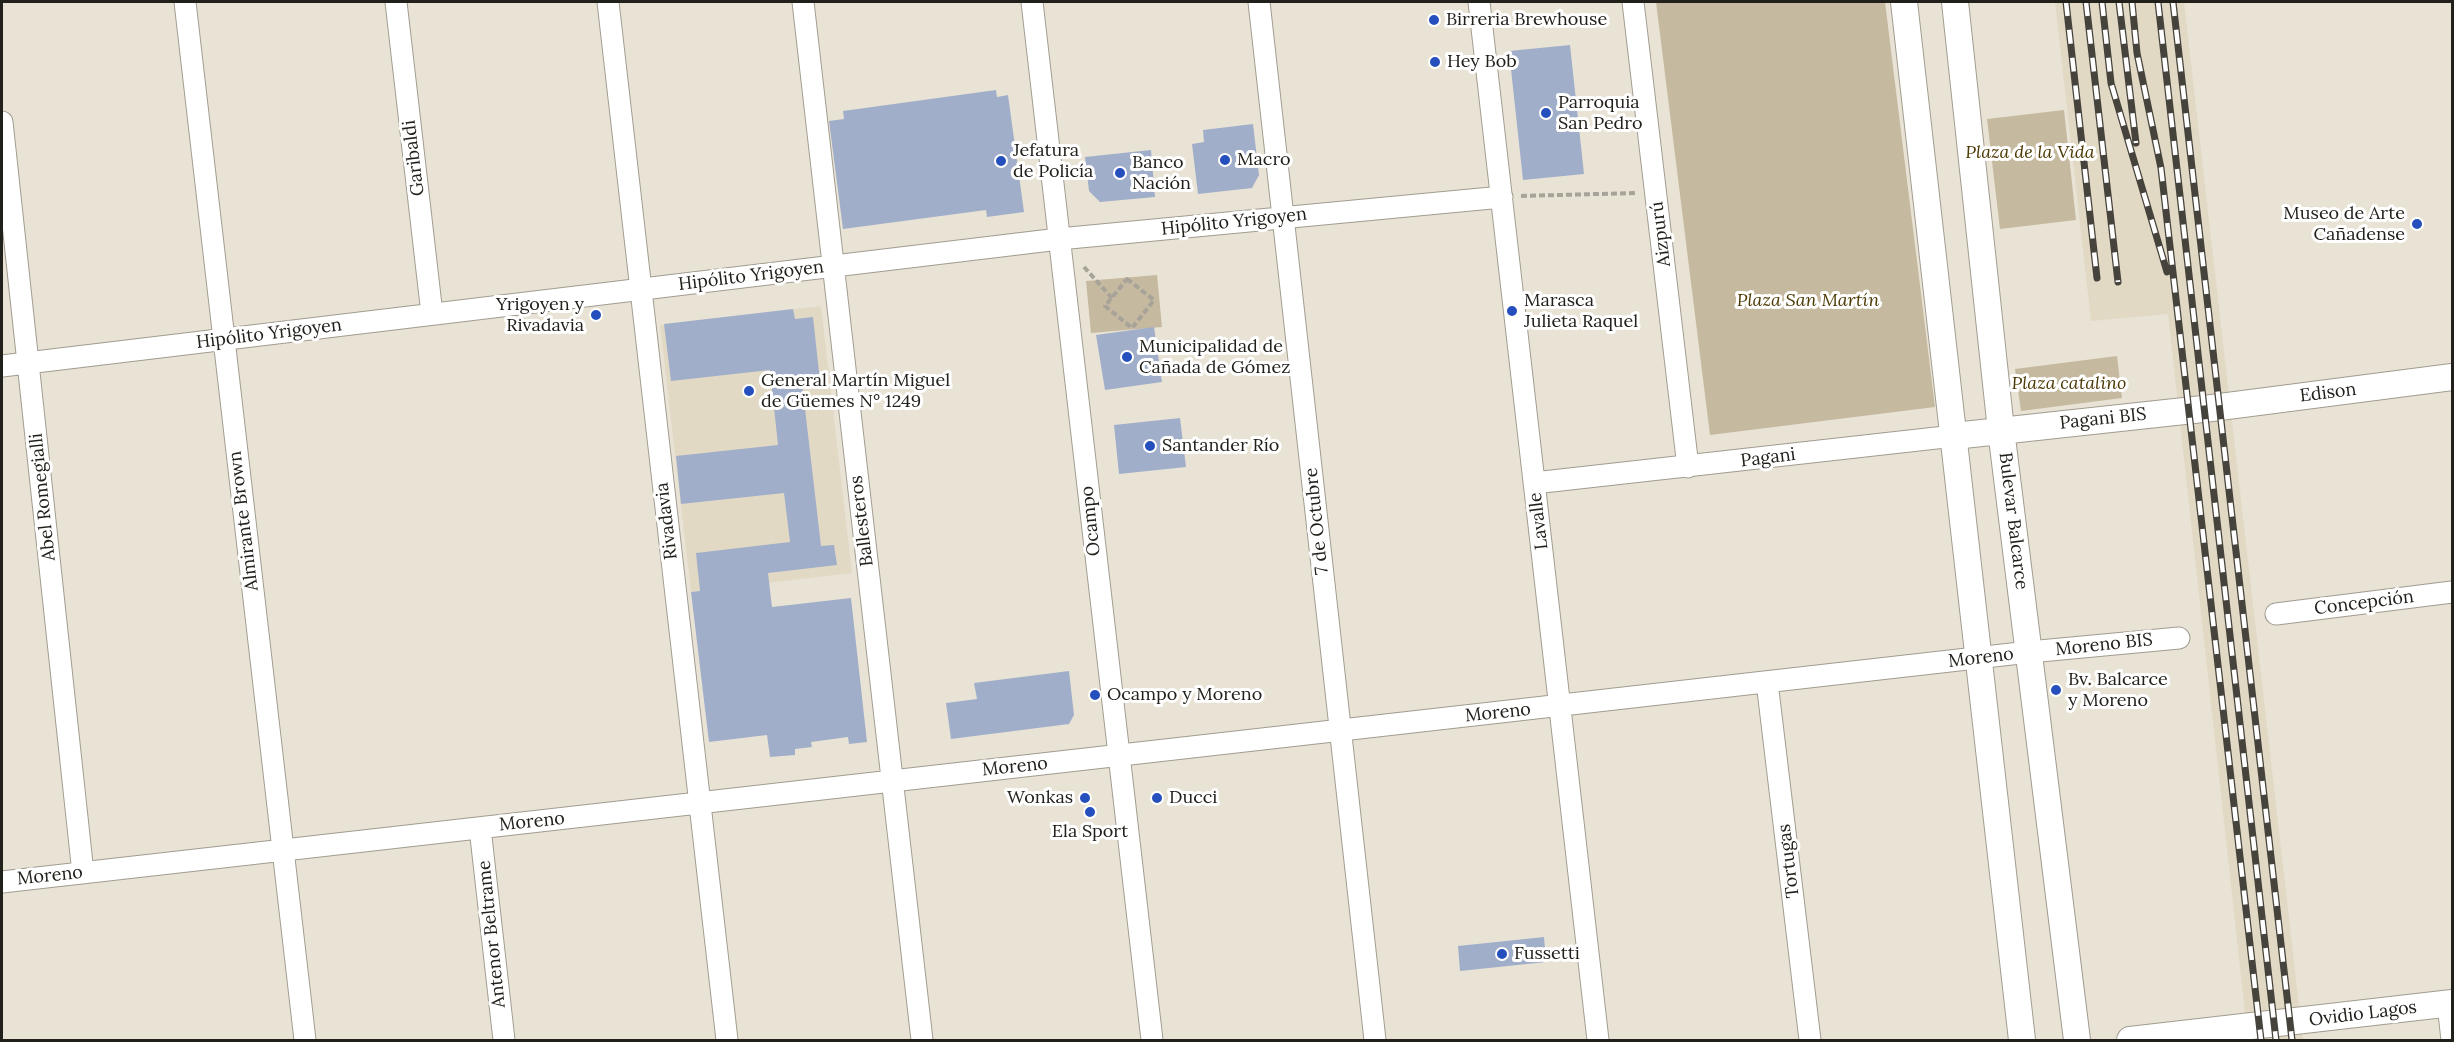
<!DOCTYPE html>
<meta charset="utf-8">
<style>
body{margin:0}
#map{position:relative;width:2454px;height:1042px;overflow:hidden;background:#e9e3d6;font-family:Lora,serif}
canvas{display:block}
.frame{position:absolute;inset:0;border:3px solid #22201b;pointer-events:none}
</style>
<div id="map">
<canvas width="2454" height="1042"></canvas>
<div class="frame"></div>
</div>
<script>
const ctx = document.querySelector('canvas').getContext('2d');
ctx.lineJoin = 'round';
function fill(path, color) {
  ctx.fillStyle = color;
  ctx.fill(path, 'evenodd');
}
function stroke(path, color, width, dash) {
  ctx.strokeStyle = color;
  ctx.lineWidth = width;
  ctx.lineCap = dash ? 'butt' : 'round';
  ctx.setLineDash(dash || []);
  ctx.stroke(path);
}
function write(font, color, halo, rows, align = 'center') {
  ctx.font = font + ' Lora,serif';
  ctx.lineWidth = 6;
  ctx.setLineDash([]);
  ctx.textBaseline = 'middle';
  ctx.strokeStyle = halo;
  ctx.fillStyle = color;
  for (const [text, x, y, turn = 0] of rows) {
    ctx.save();
    ctx.translate(x, y);
    ctx.rotate((+turn || 0) * Math.PI / 180);
    ctx.textAlign = isNaN(turn) ? turn : align;
    if (halo) ctx.strokeText(text, 0, 0);
    ctx.fillText(text, 0, 0);
    ctx.restore();
  }
}
fill(new Path2D(`
 M2055,2h129l119,1038h-55l-80,-726 -77,7z
 M821,306l31,267 -161,19 -31,-267z`), '#e2d9c5');
fill(new Path2D(`
 M1656,2h229l50,405 -225,28z
 M2064,110l12,110 -76,9 -13,-110z
 M1157,275l5,52 -71,6 -5,-52z
 M2117,356l5,42 -101,13 -6,-42z`), '#c5b99f');
fill(new Path2D(`
 M1570,45l14,129 -61,6 -14,-129z
 M996,90l1,7 11,-2 16,117 -37,5 -1,-7 -143,19 -14,-108 15,-2 -1,-8z
 M1253,124l6,51 -7,13 -54,6 -6,-50 12,-2 -1,-12z
 M1151,150l4,47 -55,5 -11,-11 -4,-34z
 M793,309l2,10 18,-2 7,64 -18,2 19,163 13,-1 3,20 -69,8 4,34 79,-9 16,144 -18,2 -1,-7 -37,5 1,5 -17,2v6l-25,2 -3,-22 -58,7 -18,-150 9,-1 -4,-38 94,-11 -6,-49 -103,11 -5,-48 102,-11 -8,-75 -99,11 -7,-57z
 M1154,327l8,55 -57,8 -9,-55z
 M1180,418l6,49 -67,7 -5,-49z
 M1069,671l5,44 -5,9 -118,15 -5,-36 31,-4 -3,-16z
 M1544,937l2,25 -86,9 -2,-25z`), '#a1aec9');
const minor = new Path2D(`
 M185,2l120,1038
 M396,2l36,312
 M608,2l119,1038
 M803,2l119,1038
 M1032,2l120,1038
 M1259,2l116,1038
 M1479,2l119,1038
 M1633,2l55,465
 M2,122l81,751
 M2,366l1057,-127 443,-42
 M1534,483l420,-47
 M2276,614l176,-22
 M1767,682l43,358
 M480,828l24,212
 M2,882l2027,-230 150,-14
 M2448,1004l4,36`);
const major = new Path2D(`
 M1904,2l118,1038
 M1955,2l46,428 76,610
 M1954,436l258,-28 240,-31
 M2130,1040l322,-37`);
stroke(minor, '#a19c90', 23);
stroke(major, '#a19c90', 28);
stroke(new Path2D(`
 M1521,196l115,-3
 M1084,267l28,31
 M1127,279l27,21 -22,28 -27,-22z`), '#a8a399', 4, [6, 3]);
stroke(minor, '#fff', 21);
stroke(major, '#fff', 26);
const rail = new Path2D(`
 M2066,2l31,276
 M2086,2l32,280
 M2102,2l9,81 56,189
 M2119,2l17,141
 M2132,2l5,51 24,115 100,872
 M2158,2l118,1038
 M2173,2l119,1038`);
stroke(rail, '#45433c', 7);
stroke(rail, '#fff', 4.5, [14]);
for (const [x, y, r, color] of [
 [1434,20,6,"#254fbd"],
 [1435,62,6,"#254fbd"],
 [1546,113,6,"#254fbd"],
 [1225,160,6,"#254fbd"],
 [1001,161,6,"#254fbd"],
 [1120,173,6,"#254fbd"],
 [2417,224,6,"#254fbd"],
 [1512,311,6,"#254fbd"],
 [596,315,6,"#254fbd"],
 [1127,357,6,"#254fbd"],
 [749,391,6,"#254fbd"],
 [1150,446,6,"#254fbd"],
 [2056,690,6,"#254fbd"],
 [1095,695,6,"#254fbd"],
 [1085,798,6,"#254fbd"],
 [1157,798,6,"#254fbd"],
 [1090,812,6,"#254fbd"],
 [1502,954,6,"#254fbd"]
]) {
  const dot = new Path2D();
  dot.arc(x, y, r, 0, 2 * Math.PI);
  ctx.fillStyle = color;
  ctx.fill(dot);
  stroke(dot, '#fff', 2);
}
write('18px', '#22201b', '#fff', [
 ["Birreria Brewhouse",1446,20],
 ["Hey Bob",1447,62],
 ["Parroquia",1558,103],
 ["San Pedro",1558,124],
 ["Jefatura",1013,151],
 ["de Policía",1013,172],
 ["Macro",1237,160],
 ["Banco",1132,163],
 ["Nación",1132,184],
 ["Museo de Arte",2405,214,"right"],
 ["Cañadense",2405,235,"right"],
 ["Marasca",1524,301],
 ["Julieta Raquel",1524,322],
 ["Yrigoyen y",584,305,"right"],
 ["Rivadavia",584,326,"right"],
 ["Municipalidad de",1139,347],
 ["Cañada de Gómez",1139,368],
 ["General Martín Miguel",761,381],
 ["de Güemes N° 1249",761,402],
 ["Santander Río",1162,446],
 ["Bv. Balcarce",2068,680],
 ["y Moreno",2068,701],
 ["Ocampo y Moreno",1107,695],
 ["Wonkas",1073,798,"right"],
 ["Ducci",1169,798],
 ["Ela Sport",1090,832,"center"],
 ["Fussetti",1514,954]
], 'left');
write('italic 18px', '#4d3903', '#fff', [
 ["Plaza de la Vida",2030,153],
 ["Plaza San Martín",1808,301],
 ["Plaza catalino",2069,384]
]);
write('18px', '#22201b', '#fff', [
 ["Garibaldi",414,158,-97],
 ["Hipólito Yrigoyen",1234,222,-6],
 ["Aizpurú",1661,234,-97],
 ["Hipólito Yrigoyen",751,276,-7],
 ["Hipólito Yrigoyen",269,334,-7],
 ["Edison",2328,393,-7],
 ["Pagani BIS",2103,419,-6],
 ["Pagani",1768,458,-7],
 ["Abel Romegialli",43,497,-96],
 ["Almirante Brown",244,521,-97],
 ["Rivadavia",667,521,-97],
 ["Ballesteros",862,521,-97],
 ["Ocampo",1091,521,-96],
 ["7 de Octubre",1317,521,-96],
 ["Lavalle",1539,521,-97],
 ["Bulevar Balcarce",2013,521,83],
 ["Concepción",2364,603,-7],
 ["Moreno BIS",2104,645,-6],
 ["Moreno",1981,658,-7],
 ["Moreno",1498,713,-6],
 ["Moreno",1015,767,-6],
 ["Moreno",532,822,-6],
 ["Tortugas",1789,861,-97],
 ["Moreno",50,876,-6],
 ["Antenor Beltrame",492,934,-96],
 ["Ovidio Lagos",2363,1014,-7]
]);
</script>
